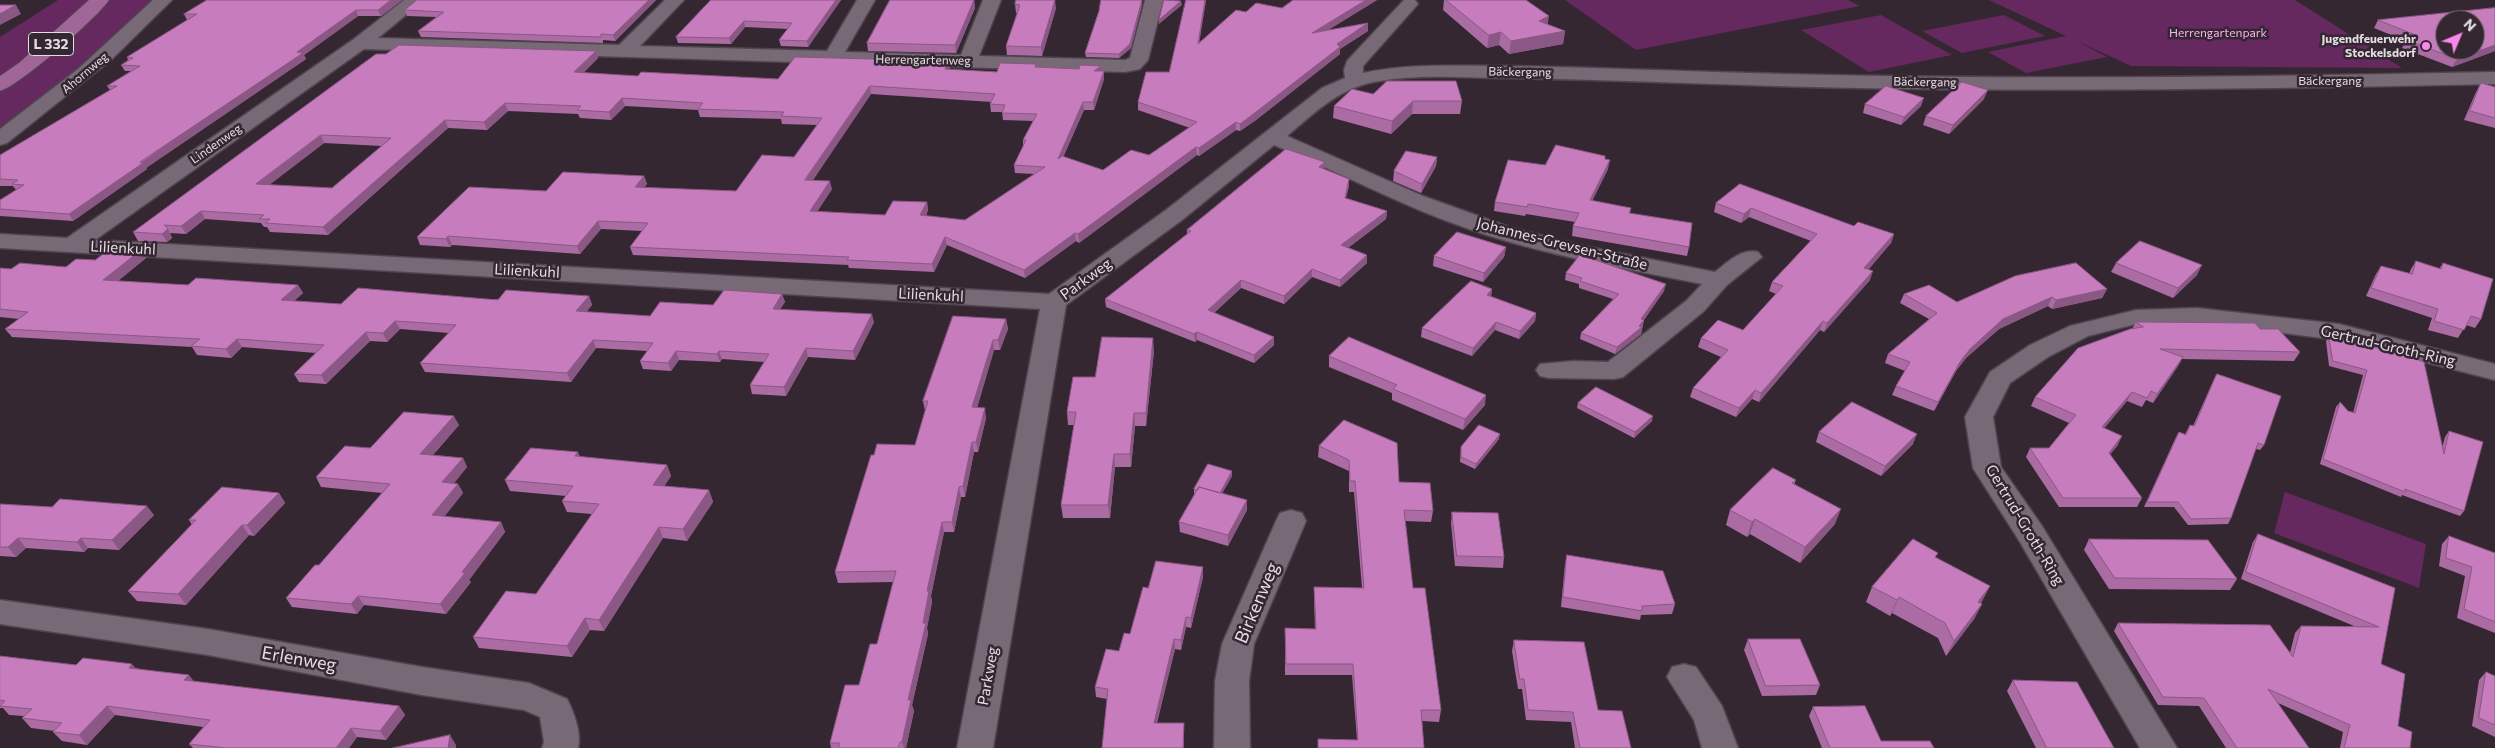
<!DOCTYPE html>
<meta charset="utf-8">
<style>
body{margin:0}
#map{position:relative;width:2495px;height:748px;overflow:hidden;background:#342732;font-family:Commissioner,sans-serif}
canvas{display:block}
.north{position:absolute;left:2435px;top:10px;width:50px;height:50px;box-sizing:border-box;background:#342732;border:1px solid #7b7079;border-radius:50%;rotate:45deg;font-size:14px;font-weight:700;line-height:20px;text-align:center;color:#e5dde4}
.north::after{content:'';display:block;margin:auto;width:18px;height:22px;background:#f888ea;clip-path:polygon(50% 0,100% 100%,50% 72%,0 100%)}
</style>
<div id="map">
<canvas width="2495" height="748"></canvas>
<div class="north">N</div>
</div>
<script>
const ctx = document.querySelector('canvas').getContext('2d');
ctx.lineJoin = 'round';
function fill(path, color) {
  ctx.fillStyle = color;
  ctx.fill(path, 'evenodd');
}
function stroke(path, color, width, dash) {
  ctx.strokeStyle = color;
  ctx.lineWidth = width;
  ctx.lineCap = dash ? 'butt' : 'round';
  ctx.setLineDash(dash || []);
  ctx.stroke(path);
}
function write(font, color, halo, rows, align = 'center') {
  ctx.font = font + ' Commissioner,sans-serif';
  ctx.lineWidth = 5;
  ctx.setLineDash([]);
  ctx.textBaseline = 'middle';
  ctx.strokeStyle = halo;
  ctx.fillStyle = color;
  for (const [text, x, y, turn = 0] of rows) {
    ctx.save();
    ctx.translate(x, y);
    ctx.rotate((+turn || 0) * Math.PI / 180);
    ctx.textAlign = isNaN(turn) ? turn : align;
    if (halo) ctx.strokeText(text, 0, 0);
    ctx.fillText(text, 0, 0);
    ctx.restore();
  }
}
fill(new Path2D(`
 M58,0h94l-44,45 -108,88v-96z
 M1565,0h283l12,6 -224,44z
 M1989,0h306l107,68 -271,-2 -54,-25 30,16 -81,16 -38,-21 78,-16z
 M1881,15l71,40 -83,17 -68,-42z
 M2004,15l41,21 -83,17 -40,-22z
 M2285,492l141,52 -7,44 -145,-55z`), '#65285f');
const minor = new Path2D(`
 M153,0h19l-60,59 -105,84 -7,2v-16l78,-60z
 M404,0h20l-46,38 241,7 46,-45h19l-44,46 187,5 30,-51h18l-30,52 116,3 22,-55h18l-22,56 146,4 5,-2 15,-58h18l-15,60 -8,9 -15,3 -761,-23 -269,191 954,54 117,-84 156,-122 23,-10 -1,-8 3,-9 57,-61h11l3,4 -55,62v7c47,-10 95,-7 142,-7 93,1 186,6 279,8 237,6 474,3 711,-2v12c-240,5 -480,9 -720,2 -93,-3 -185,-7 -277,-8 -43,-1 -88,-4 -129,5 -33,8 -57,32 -82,53l136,60 89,32 72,18 131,26c13,-10 26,-24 43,-20l4,5 -35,28 -23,26 -81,66 -9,2 -65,-1 -9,-2 -4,-6 4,-6 34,-3 34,1 78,-61 16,-17c-79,-16 -160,-29 -236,-56 -66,-23 -127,-56 -192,-83l-92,75 -116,85 -73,443h-36l83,-439 -1040,-61v-14l67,4 287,-199z
 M2197,308l142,16 156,40v16l-157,-40 -141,-18 -61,2 -48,12 -40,21 -38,26 -17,34 8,50 41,59 135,222h-37l-120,-206 -47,-74 -8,-51 25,-45 40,-27 40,-19 66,-16z
 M1291,510l11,3 4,8 -52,123 -5,37 1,67h-36l1,-67 7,-37 54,-123 4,-8z
 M0,600l208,29 214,38 107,16 38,16c7,13 15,35 11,49h-36l2,-6 -4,-25 -16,-7 -102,-15 -214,-40 -208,-31z
 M1684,664l12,3 26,39 16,42h-36l-8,-28 -27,-43 5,-10z`);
const major = new Path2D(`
 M89,0h20c-12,18 -90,86 -109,91v-15l19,-13z`);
stroke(minor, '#50454e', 3);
stroke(major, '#50454e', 2);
fill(minor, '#776975');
fill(major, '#9f6697');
fill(new Path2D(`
 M402,0l-21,16h-23l-54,39 2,4 -160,109 1,1 -74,52 -73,-5v-16l16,-10 -3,-4h-13v-31l110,-65 -3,-4 24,-15h-6l-4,-6 7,-5 -1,-3 60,-37 -3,-6z
 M656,0l-41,41 -12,-1v3l-182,-6 -3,-6 18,-14 -29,-1 -2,-6z
 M711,0h130l-33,47 -27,-1 -2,-6 9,-11 -43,-2 -14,17 -53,-1 -2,-6z
 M974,0l1,8 -19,45 -88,-2 -1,-8z
 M1206,0l-7,42 47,-30 36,-4 95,-8 -49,30 40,1 -28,18v5l-84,66 -16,11 -4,-1 -37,26 -2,-1 -118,88 -3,-2 -51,37 -78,-33 -13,27 -85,-4 -1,-3 -215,-10 -3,-8 12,-16 -41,-2 -21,25 -128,-9 -2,2 -30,-2 -3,-8 129,-46 98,-15 3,8 -3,4 92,3 58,-34 23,-32 -35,-1 -1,-5 -81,-2 -2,-7 -73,-4 -14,14 -31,-2 -2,-4 -70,-3 -21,19 -39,-2 -120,107 -58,-3 -3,-5h-3l-3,-4 -56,-4 -19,15 -16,-1 2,5 -5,4 -29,-1 -5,-9 253,-178 210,-3 2,7 -15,15 55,3 140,3 172,-10v1l47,2 40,-5 67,4v8l-10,31h-10l-21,47 40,13 46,-15 41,-27 -52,-18v-8l31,-30zM871,94l121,8 -2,2 1,8h11l1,8 30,1 -10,19v6l-9,19 1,8 19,1 -69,46 -39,-4 2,-6 -1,-8 -42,13 -68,-3 15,-23 -19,-9zM324,143l58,3 -50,42 -63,-3z
 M1444,0h82l21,25 18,6 -2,13 -54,10 -10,-9 -12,3 -44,-38z
 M1015,4l41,4 -14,48 -35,-1 -1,-9 12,-33h-2z
 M1142,4l-11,44 -12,10 -33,-1 -1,-4z
 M2495,8v43l-43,16 -50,-19 4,-7 -32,-13 4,-8z
 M2481,83l14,4v41l-31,-8 12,-28z
 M1373,94l89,7 -2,13h-48l-21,20 -58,-16 1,-12z
 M1984,99l-35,35 -26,-9 3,-9z
 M1865,104l56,2 -20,19 -38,-12z
 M1437,157l-1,9 -15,27 -28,-12 1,-10z
 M1605,159l3,10 -16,32 39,7 -1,6 59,33 -2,9 -115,-20 1,-10 2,-4 -49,-8 -1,2 -31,-5 1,-9 50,-37z
 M1325,162l-1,7 25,17 -3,12 41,13 -1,8 -38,29 19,15 -27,24 -28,-10 -28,27 -43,-16 -27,25 60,32 -20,18 -57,-23 -2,2 -89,-35 -1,-8 82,-65v-4z
 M1740,184l114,42 40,8 -3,9 -23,27 2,10 -46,52 -4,-2 -61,72 -7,-3 -16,18 -46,-20 3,-9 28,-31 -23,-10 3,-9 42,-8 33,-36 -7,-3 3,-9 39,-41 -62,-24 -8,6 -27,-11 2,-9z
 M1506,247l-2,10 -21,25 -50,-16 1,-10z
 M146,258l-28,23 70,4h110l5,8 -9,8 47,3 248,-8 3,9 -6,7 64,4 132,-22 3,8 -5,7 94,13 -19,38 -47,-3 -22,39 -34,-2 -2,-9 14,-23 -42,-3 -2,3 -41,-2 -8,11 -28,-2 -3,-8 7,-10 -51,-3 -25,34 -146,-10 -5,-9 29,-30 -49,-4 -13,13 -17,-1 -44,43 -27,-2 -5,-8 22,-21 -74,-6 -11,11 -34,-3 -5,-8 -180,-10 -7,-8 14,-10 -19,-2v-49l11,1 55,-2 29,-7z
 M2416,261l23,8 4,-6 38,56 -6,9 -9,-3 -8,13 -30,-8 4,-12 -66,-22 10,-22 5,-8 28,8 2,-5z
 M2116,263l81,12 -24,23 -62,-26z
 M1566,273l98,18 -20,29 -3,14 -26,20 -35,-15 1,-6 32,-34 -34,-11v-4l-14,-4z
 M1492,289l-1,8 45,16 -1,8 -16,18 -24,-9 -23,26 -51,-19 1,-9z
 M2107,289l-5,9 -50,11 -4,-3 -49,23 -33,29 -10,13 -22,40 -42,-16 4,-9 9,-15 -20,-8 3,-9 41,-35 -29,-16 4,-9 53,8z
 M1006,319l2,10 -8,21h-6l-17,58 9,10 -8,34h-4l-9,45h-4l-7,35h-10l-13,64 1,6 -5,26 1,6 -16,71 2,6 -8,37h-75l-1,-5 29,-58 18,-41 16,-62 -55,1 -3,-11 39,-117 41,-10 10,-34 -2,-10z
 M2136,322l124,7 40,23 -6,9 -112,-2 -4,7 -25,37 -7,-3 -4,7 -15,-6 -23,27 14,17 -8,9 32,44 -5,9h-78l-33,-50 4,-9h19l20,-25 -38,-17 4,-9 97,-68z
 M2329,336l73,18 40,94 3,-11 4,-6 15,80 -4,5 -58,-21 -1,2 -81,-33 16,-57 4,-5 8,9 5,2 10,-38 -34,-9 -3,-25z
 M1154,351l-8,75h-11l-4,41h-16l-5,51h-47l-2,-13 13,-80h-6l-1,-13 28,-35z
 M1329,356l156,49 -22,25 -71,-30v-7l-63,-26z
 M2217,374l47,71 -4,5 -4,-1 -25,69 -3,6 -40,1 -14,-18h-30l32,-70 3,-5 6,2 5,-9 3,1 21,-47z
 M1578,403l74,18 -18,17 -57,-30z
 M459,425l-26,30 30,3 4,9 -13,16 4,1 5,9 -19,24 57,5 4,10 -36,48 2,2 -25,32 -82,-9 -7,9 -65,-7 -6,-9 33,-33 63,-72 -61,-6 -5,-10 54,-29z
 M1819,432l94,12 -32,32 -65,-34z
 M1499,439l-24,30 -15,-7 1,-15z
 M1319,446l80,36 34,29 -2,11 -26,-1 8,67 28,122 -2,12 -17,-1 2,27h-106v-9l39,1 -5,-65h-67v-47l30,1 -1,-30v-12l48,1 -8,-96h-5v-21l-31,-14z
 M580,457l87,8 4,11 -7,10 45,4 4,12 -26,39 -24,-3 -59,93 -14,-1 -18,27 -93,-9 -6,-11 63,-43 56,-80 -25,-2 -5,-11 4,-5 -56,-5 -5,-11z
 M1232,471v5l-10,17 25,17 -19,36 -48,-14 -1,-10 16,-28h-1v-5z
 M1796,480l-2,5 41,39 -35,39 -50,-29 -3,3 -21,-12 4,-15z
 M279,493l6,10 -31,33 -5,-1 -63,70 -49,-4 -9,-10 64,-66 -3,-5z
 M0,504l154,11 -35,35 -31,-2 -4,4 -58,-4 -10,9 -16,-1z
 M1452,512l52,45 -1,11 -48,-2 -4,-43z
 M2258,534l137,54 -14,76 17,62 12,22h-70l3,-16 -65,-29 31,45h-83l-27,-42 -41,-1 -44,-74 4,-8 172,30 5,-20 6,-7h53l-113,-47 12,-37z
 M2449,536l46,17v80l-38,-15 8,-42 -26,-10 3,-22z
 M2089,539l148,40 -7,11 -121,-1 -25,-39z
 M1567,555l108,49 -3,10 -31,1 -1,5 -79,-13 4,-43z
 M1936,558l54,28 -9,17 1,1 -8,15 -28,37 -8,-18 -46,-25 -2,3 -24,-14 6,-15z
 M1203,577l-12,51 -5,-1 -5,23 -6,-1 -18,74h27v25h-82l5,-49 -11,-2 -1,-10 24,-36 11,-17 18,-46z
 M1748,639l72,46 -4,10 -54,1 -18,-46z
 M1514,640l84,70 33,38h-56l-4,-26 -45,-2 -4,-31h-4l-6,-38z
 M0,656l76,9 60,3 58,14 205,24 6,9 -19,25 -29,-3 -8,11h-156l-4,-4 14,-17 -88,-12 -28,30 -25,-4 -9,-9 2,-1 -24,-3 -9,-10 2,-2 -15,-1 -6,-7h-3z
 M2486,672l9,4v61l-23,-11 7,-46z
 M2013,680l101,68h-78l-29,-57z
 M1813,707l68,34 53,7h-112l-13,-32z`), '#ab6ba3');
fill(new Path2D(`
 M391,0h11l-21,16 -3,-6z
 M649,0h7l-41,41 -2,-6z
 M836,0h5l-33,47 -1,-6z
 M974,0l1,8 -19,45 -1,-8z
 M1055,0l1,8 -14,48 -1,-9z
 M1142,0v4l-11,44 -12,10v-4z
 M1205,0h1l-8,51v-7z
 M1366,0h11l-65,40v-7z
 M1181,1l1,4 -23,19v-4z
 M16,5l5,9 -21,11v-11z
 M356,10l2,6 -54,39 2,4 -160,109 1,1 -74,52 -4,-7z
 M1549,16l-2,13 -8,-8z
 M744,21l1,6 -14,17 -2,-6z
 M1368,23v8l-28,18v5l-84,66 -16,11v-7l97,-80z
 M1565,31l-2,13 -54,10 2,-13z
 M1501,32l-2,13 -12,3 2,-13z
 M2495,45v6l-43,16 5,-8z
 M596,51l2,7 -22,22 -2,-8z
 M949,61l1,8 -3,8 -2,-8z
 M1101,66v7l-7,-2z
 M1104,71v8l-10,31 -1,-8z
 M870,86l1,8 -64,94 -2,-8z
 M1988,90l-4,9 -35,35 4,-9z
 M622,98l3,8 -14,14 -2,-8z
 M1924,98l-3,8 -20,19 3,-8z
 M1413,101l-1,13 -21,20 1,-13z
 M1083,102l1,8 -25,57 -1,-8z
 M505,103l3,8 -21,19 -3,-8z
 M445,120l3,8 -120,107 -5,-8z
 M1236,122v8l-37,26v-8z
 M321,135l3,8 -64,49 -4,-8z
 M1196,147l1,8 -118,88 -1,-9z
 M1437,157l-1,9 -15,27 1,-9z
 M1610,160l-2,9 -20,40 2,-9z
 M1325,162l-1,8 -5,-3z
 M644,176l3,8 -9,11 -3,-8z
 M1349,179v7l-5,19 1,-7z
 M830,181l2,8 -20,30 -2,-8z
 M927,202l1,8 -6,14 -2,-9z
 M1751,208l-2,9 -8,6 3,-9z
 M201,211l4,8 -19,15 -5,-8z
 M1387,211l-1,8 -45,34v-8z
 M598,221l3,8 -21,25 -3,-8z
 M168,229l4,9 -5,4 -5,-8z
 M1075,233l1,8 -51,37 -1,-8z
 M1894,234l-3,9 -30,34 3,-9z
 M448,236l4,9 -2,2 -4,-8z
 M945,237l2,8 -13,27 -2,-8z
 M1506,247l-2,10 -21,25 1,-9z
 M141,250l5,8 -37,30 -6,-8z
 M1367,255v8l-27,24v-7z
 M2202,265l-5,10 -24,23 5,-10z
 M1312,269v8l-28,27v-8z
 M1873,271l-3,9 -46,52 3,-9z
 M1241,280v8l-33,30v-8z
 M1666,284l-2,7 -23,33 3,-4 -3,14 -26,20 2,-7 24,-28z
 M298,285l5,8 -17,15 -5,-8z
 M1492,289l-1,8 -4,-2z
 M2107,289l-5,9 -50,11 4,-9z
 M782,294l3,8 -10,15 -2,-8z
 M589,296l3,9 -12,15 -4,-9z
 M2052,297l-4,9 -49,23 -33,29 -10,13 -22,40 4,-9 22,-40 10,-13 33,-30z
 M1536,313l-1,8 -16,18 1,-8z
 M872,314l2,8 -19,38 -2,-9z
 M1006,319l2,10 -8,21 -2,-10z
 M395,321l5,8 -13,13 -4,-9z
 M1823,321l-3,9 -61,72 2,-9z
 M1496,322l-1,8 -23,26 1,-8z
 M366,332l4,9 -44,43 -5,-9z
 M1197,332v8l-2,2 -1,-8z
 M1274,337v8l-20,18v-8z
 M1153,338l1,13 -8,75v-13z
 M237,339l5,8 -11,11 -5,-9z
 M593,340l3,8 -25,34 -4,-9z
 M993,340l1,10 -20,68 -2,-11z
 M806,348l2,9 -22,39 -2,-9z
 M676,351l3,9 -8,11 -3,-8z
 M719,351l3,8 -2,3 -3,-8z
 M2183,357l-5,9 -25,37 4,-9z
 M1755,390l-3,9 -16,18 3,-9z
 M2132,392l-5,9 -29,35 4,-9z
 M1486,395l-1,10 -22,25 2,-11z
 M985,408l1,10 -8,34 -2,-10z
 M1134,413l1,13 -4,41 -1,-13z
 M454,416l5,9 -34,39 -5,-10z
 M1653,416l-1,5 -18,17 1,-6z
 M1500,434l-1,5 -24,30 1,-5z
 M1917,434l-4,10 -32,32 4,-10z
 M2122,436l-4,9 -14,17 5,-9z
 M972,442l2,10 -9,45 -2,-11z
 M578,452l5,11 -8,-7z
 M1114,454l1,13 -5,51 -2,-13z
 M463,458l4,9 -20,25 -5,-10z
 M667,465l4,11 -13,20 -5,-11z
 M1232,471v5l-14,25v-5z
 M458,484l5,9 -26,32 -5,-10z
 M959,487l2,10 -7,35 -2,-10z
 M709,490l4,12 -26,39 -4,-12z
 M279,493l6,10 -31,33 -7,-11z
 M1247,500v10l-19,36v-11z
 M147,506l7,9 -35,35 -7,-10z
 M1841,509l-6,15 -35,39 5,-16z
 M1755,519l-5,15 -3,3 5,-15z
 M501,522l4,10 -36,48 2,2 -25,32 -6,-10 22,-32z
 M942,522l2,10 -13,64 1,6 -5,26 1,6 -16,71 2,6 -8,37h-2l-2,-6 6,-42 15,-77 4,-32z
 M242,525l7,10 -63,70 -8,-11z
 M659,527l4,11 -59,93 -5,-11z
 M18,538l8,10 -10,9 -8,-10z
 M81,538l7,10 -4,4 -7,-10z
 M1203,567v10l-12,51v-10z
 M1990,586l-8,15 -12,16 8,-15z
 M358,596l6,9 -7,9 -6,-10z
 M1899,597l-7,16 -2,3 7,-16z
 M1982,604l-8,15 -28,37 8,-15z
 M1186,617v10l-5,23v-10z
 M585,618l5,12 -18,27 -5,-11z
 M1174,639l1,10 -21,84v-10z
 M132,664l8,9 -11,-5z
 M189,675l7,9 -12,-4z
 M107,706l8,9 -28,30 -8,-10z
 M399,706l6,9 -19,25 -6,-9z
 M1184,723v25h-1z
 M351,728l6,9 -8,11h-13z
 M450,735l6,10v3h-8z`), '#8b5784');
const building = new Path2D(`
 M207,0h184l-13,10h-22l-59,42 6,1 -163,109 3,1 -74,51 -69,-5v-9l24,-15 -12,-1 6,-4 -18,-1v-24l117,-69h-10l33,-20 -19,-1 12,-7 -6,-1 70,-43h-13z
 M417,0h232l-36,35 -12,-1v3l-183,-6 26,-19 -39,-2z
 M711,0h125l-29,41 -28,-1 13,-17 -48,-2 -15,17 -53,-1z
 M890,0h84l-19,45 -88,-2z
 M1016,0h39l-14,47 -35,-1 14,-41 -5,-1z
 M1101,0h41l-12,44 -11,10 -34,-1 14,-42z
 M1164,0l17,1 -22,19z
 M1186,0h19l-7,44 38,-34 10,2 10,-9 26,5 11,-8h73l-54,33 56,-10 -31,21 3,3 -84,65 -16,12 -4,-2 -37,26 -3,-1 -118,87 -3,-1 -51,37 -79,-33 -13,27 -85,-4 2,-3 -219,-10 18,-24 -50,-2 -21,25 -129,-10 -2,3 -29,-2 52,-50 77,4 17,-19 81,4 -9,11 101,4 26,-36 32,2 28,-39 -41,-2 3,-4 -86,-3 5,-6 -81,-5 -13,14 -32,-2 4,-4 -76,-3 -21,19 -39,-2 -122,107 -58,-4 5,-4h-11l5,-4 -63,-4 -20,15 -17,-1 4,4 -6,5 -29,-2 243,-178h10l13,-9 197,6 -22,21 64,4 3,-4 137,7 17,-22 154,4 -4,8 52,3 3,-9 36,1 -1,3 44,2 1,-4 21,1 -7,5h10l-11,31h-10l-25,57 4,-3 41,14 28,-20 18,5 48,-33 -59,-20 8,-30h23zM870,86l125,8 -5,10 15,1 -3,8 35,1 -14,26h3l-12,25 31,2 -80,53 -45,-5 7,-13 -34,-1 -8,14 -75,-4 20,-30 -25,-1zM321,135l70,3 -59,50 -76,-4z
 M1446,0h80l23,16 -10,5 26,10 -54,10 -10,-9 -12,3z
 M0,5h16l-16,9z
 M2495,8v37l-38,14 -50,-19 11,-4 -40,-16zM2445,20h30v30h-30z
 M1387,81h69l6,20h-49l-21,20 -58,-15 18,-17 21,5z
 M1962,82l26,8 -35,35 -27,-9z
 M2481,83l14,4v31l-25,-7z
 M1886,86l38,12 -20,19 -39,-13z
 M1556,145l49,11v3l5,1 -20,40 41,8 -2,5 63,10 -3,24 -116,-21 6,-13 -51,-9 -1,3 -32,-5 13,-42 37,5z
 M1286,149l39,13 -6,5 30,12 -4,19 42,13 -46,34 26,10 -27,25 -28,-11 -28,27 -43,-16 -33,30 66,27 -20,18 -57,-23 -3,2 -89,-35 86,-68 -4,-1z
 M1406,151l31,6 -15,27 -28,-13z
 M1740,184l114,42 4,-4 36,12 -30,34 9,3 -46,52 -4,-2 -62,72 -6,-3 -16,18 -46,-20 35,-38 -27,-12 17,-18 25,10 40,-44 -11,-4 45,-48 -66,-26 -7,6 -28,-11z
 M1457,232l49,15 -22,26 -50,-17z
 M2140,241l62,24 -24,23 -62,-25z
 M111,248l30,2 -38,30 85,5 8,-7 102,7 -17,15 60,4 17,-16 140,12 8,-10 83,6 -13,15 74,5 10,-14 53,3 11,-15 58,4 -9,15 99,5 -19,37 -47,-3 -22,39 -34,-2 19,-31 -50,-3 -2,3 -41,-3 -8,12 -28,-2 13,-18 -60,-3 -26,33 -147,-10 36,-38 -61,-4 -12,12 -17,-1 -45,43 -27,-1 30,-29 -87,-6 -11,10 -35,-3 9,-7 -195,-10 23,-17 -28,-3v-41l11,1 9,-6 46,4 10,-8 19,1z
 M1580,255l86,29 -25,35 3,1 -5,6 3,1 -25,20 -36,-14 38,-39 -39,-13 2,-3 -16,-5z
 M2416,261l25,8 2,-6 50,16 -12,40 -10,-3 -7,14 -30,-9 4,-12 -67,-21 10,-22 31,8z
 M2076,263l31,26 -51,11 -4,-3 -49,22 -33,30 -10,13 -22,40 -42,-16 14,-24 -22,-8 49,-41 -33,-19 25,-9 28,17 58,-26z
 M1471,281l21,8 -5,6 49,18 -16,18 -24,-9 -23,26 -51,-20z
 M953,316l53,3 -8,21h-5l-21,67 13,1 -9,34h-4l-9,44 -4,1 -7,35h-10l-15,69h2l-6,32h3l-18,77h3l-9,42h-2l-2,6h-60l2,-5h-10l15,-58h14l11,-41h7l19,-73 -61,1 36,-117h3l3,-11 38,1 13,-44h-5z
 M2136,322l119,1 5,6h18l22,23 -140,-3 23,8 -26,37 -6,-3 -4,7 -15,-6 -30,35 20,9 -13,17 33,45h-79l-33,-50h19l27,-33 -41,-18 43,-49 52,-19 13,-2z
 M2329,336l73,18 22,8 20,92 5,-23 34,11 -19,69 -59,-22v3l-82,-33 17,-57 8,9 7,2 12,-43 -34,-9z
 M1102,337l51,1 -7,75h-12l-4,41h-16l-6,51h-47l15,-93h-9l6,-35h22z
 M1349,337l137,58 -21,24 -72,-30 4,-4 -68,-29z
 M2217,374l64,22 -17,49 -6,-2 -27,75 -40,1 -13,-17h-31l32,-70 7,3 4,-10 4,1z
 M1596,387l57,29 -18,16 -57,-29z
 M1852,402l65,32 -32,32 -66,-34z
 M404,412l50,4 -34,38 43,4 -21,24 16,2 -26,31 69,7 -39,50 3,1 -25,31 -82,-8 -7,8 -65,-6 29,-33h4l71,-81 -74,-7 29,-31 25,2z
 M1344,420l53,23 2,39 31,1 3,28 -29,-1 9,78h12l16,122h-20l3,38h-106v-9l40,1 -5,-76h-67l-1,-36 31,1 -2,-42 50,1 -9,-107h-5l-1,-21 -30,-14z
 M1479,425l21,9 -24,30 -15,-7v-10z
 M531,448l47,4 -3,4 92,9 -14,20 56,5 -26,39 -24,-2 -60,93 -14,-2 -18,28 -94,-9 33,-46 30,3 63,-90 -37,-3 11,-15 -68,-6z
 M1208,464l24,7 -12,22 -21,-6 -1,3 -4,-1z
 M1773,468l23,12 -4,3 49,26 -36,38 -50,-28 -3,3 -22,-12z
 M222,487l57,6 -32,32h-5l-64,69 -50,-3 68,-71h-7z
 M1199,487l48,13 -19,35 -49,-13z
 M60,499l87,7 -35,34 -31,-2 -4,4 -59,-4 -10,9h-8v-43l52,3z
 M1452,512l46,1 6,44 -47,-1z
 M2258,534l137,54 -14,76 24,10 -7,52 14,6 -2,16h-66l6,-23 -82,-36 41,59h-72l-33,-50 -41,-1 -45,-74 152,2 23,32 8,-31 78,1 -133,-55z
 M2449,536l46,17v69l-31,-13 8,-42 -26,-9z
 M1913,539l25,14 -3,4 55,29 -12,16 4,2 -28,37 -9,-18 -46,-26 -2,3 -25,-13z
 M2089,539l119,1 29,39 -122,-1z
 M1567,555l96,16 12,33 -33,2v5l-79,-14z
 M1156,561l47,6 -12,51 -5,-1 -5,23 -7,-1 -20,84h30l-1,25h-81l6,-59 -13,-2 11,-38 13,2 5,-18 6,1 13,-47 5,1z
 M1748,639h52l20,46 -54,1z
 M1514,640l70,2 14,68 24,1 9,37h-51l-7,-36 -45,-2 -4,-31h-4z
 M0,656l76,9 7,-7 49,6 -3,4 60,7 -5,5 215,26 -19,25 -29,-3 -15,20h-110l-37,-4 21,-24 -103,-14 -28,29 -26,-3 9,-9 -40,-5 10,-9 -32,-3 5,-5 -5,-1z
 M2486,672l9,4v49l-16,-7z
 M2013,680l64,2 37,66h-67z
 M1865,706l16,35h49l4,7h-104l-17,-41z
 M450,735l-2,13h-55z`);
fill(building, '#c77cbd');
stroke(building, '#8b5784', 1);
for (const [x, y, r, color] of [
 [2426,46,5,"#f888ea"]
]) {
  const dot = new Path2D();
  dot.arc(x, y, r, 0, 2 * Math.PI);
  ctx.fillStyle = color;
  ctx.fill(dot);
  stroke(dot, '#342732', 2);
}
write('12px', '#feb0f3', '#342732', [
 ["Herrengartenpark",2218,33]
]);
write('bold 12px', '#e5dde4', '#342732', [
 ["Jugendfeuerwehr",2416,39],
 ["Stockelsdorf",2416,53]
], 'right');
write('12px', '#e5dde4', '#342732', [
 ["Herrengartenweg",923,60,1],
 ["Bäckergang",1520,72,1],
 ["Ahornweg",85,73,-40],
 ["Bäckergang",2330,81],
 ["Bäckergang",1925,82,1],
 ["Lindenweg",216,144,-35]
]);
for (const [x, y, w] of [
 [51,44,45]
]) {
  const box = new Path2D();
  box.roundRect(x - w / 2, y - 11.5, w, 23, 4);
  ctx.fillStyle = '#342732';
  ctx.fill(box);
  stroke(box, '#e5dde4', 1);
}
write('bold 14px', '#e5dde4', null, [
 ["L 332",51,44]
]);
write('15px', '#e5dde4', '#342732', [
 ["Johannes-Grevsen-Straße",1562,244,14],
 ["Lilienkuhl",123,248,3],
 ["Lilienkuhl",527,271,3],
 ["Parkweg",1086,279,-36],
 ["Lilienkuhl",931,295,3],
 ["Gertrud-Groth-Ring",2388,346,13],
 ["Gertrud-Groth-Ring",2025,525,59],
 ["Parkweg",988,676,-80]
]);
write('18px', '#e5dde4', '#342732', [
 ["Birkenweg",1257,603,-67],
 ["Erlenweg",299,659,10]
]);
</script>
